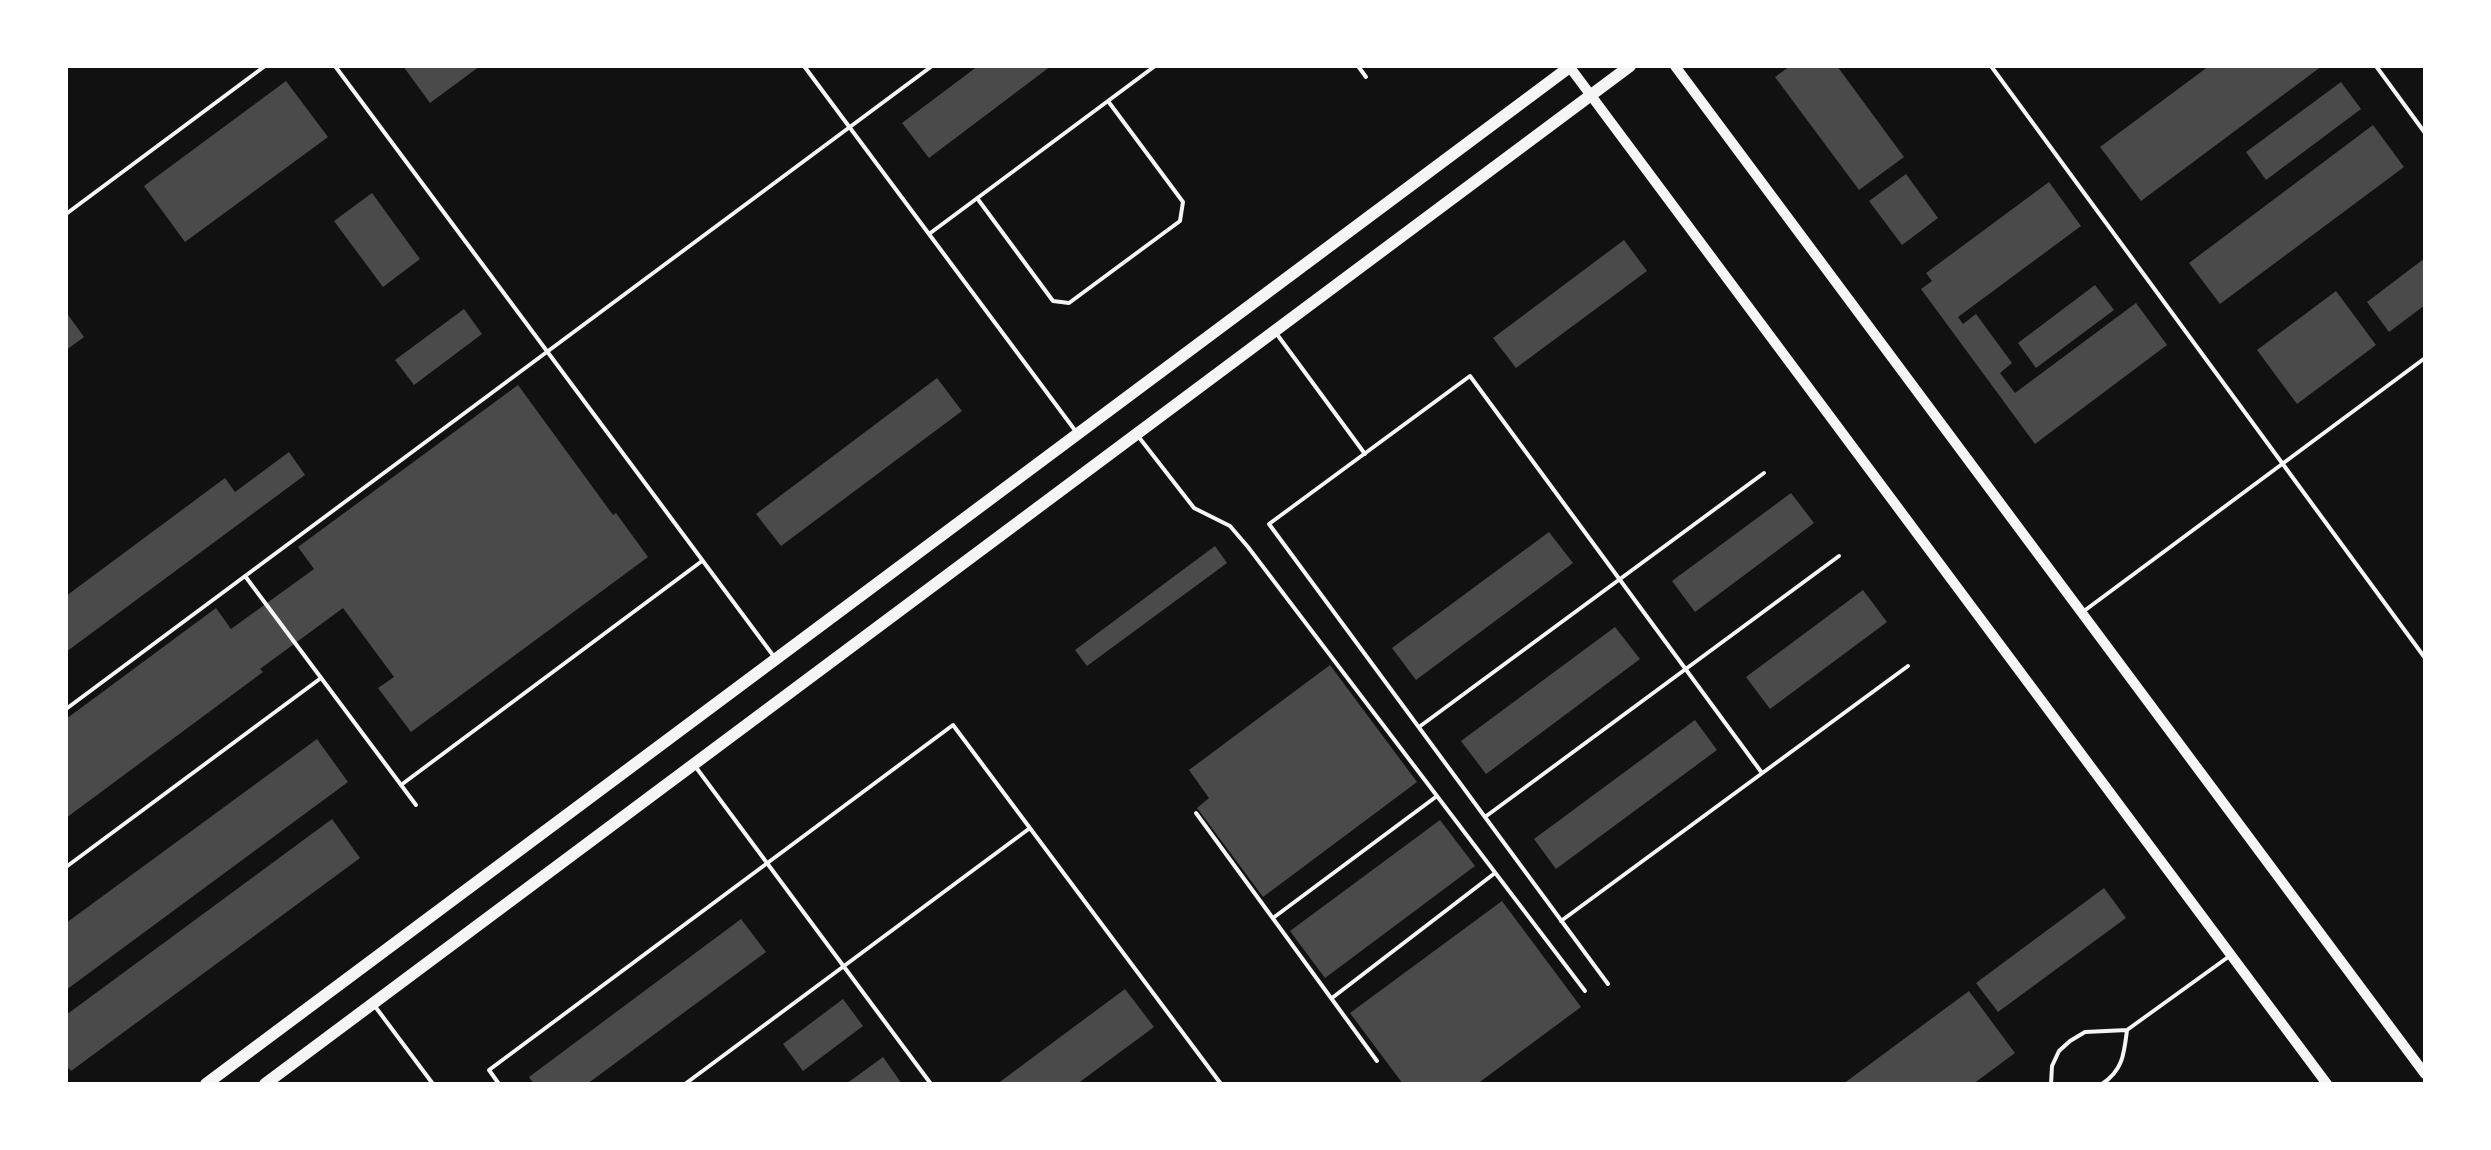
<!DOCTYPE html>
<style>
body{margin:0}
#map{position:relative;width:2491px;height:1150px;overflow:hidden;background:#111;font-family:"Asap Condensed",sans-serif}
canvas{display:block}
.frame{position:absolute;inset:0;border:68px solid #fff;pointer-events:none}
</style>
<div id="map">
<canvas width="2491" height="1150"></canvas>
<div class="frame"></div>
</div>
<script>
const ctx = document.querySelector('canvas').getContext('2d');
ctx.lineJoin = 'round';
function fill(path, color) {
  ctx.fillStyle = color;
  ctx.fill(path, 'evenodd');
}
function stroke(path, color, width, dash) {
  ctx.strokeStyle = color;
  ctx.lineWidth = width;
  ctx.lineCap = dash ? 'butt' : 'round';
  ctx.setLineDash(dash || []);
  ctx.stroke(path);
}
fill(new Path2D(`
 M403,66h77l-50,37z
 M978,66h73l-122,92 -27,-35z
 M1790,66h47l67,91 -45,33 -84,-113z
 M2209,66h113l-181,135 -41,-54z
 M286,81l42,56 -143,105 -41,-56z
 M2341,82l20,27 -95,71 -20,-28z
 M2373,125l31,42 -184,137 -31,-41z
 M1906,174l32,44 -36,27 -33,-44z
 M2049,182l32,44 -123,91 5,7 13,-10 36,49 -12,10 15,20 121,-90 31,42 -132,99 -114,-155 11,-8 -6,-8z
 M372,193l48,66 -37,28 -49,-66z
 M1624,240l23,31 -131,97 -23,-30z
 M2425,258v47l-36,27 -22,-30z
 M2095,285l19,25 -78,58 -18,-25z
 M2336,291l40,54 -79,59 -40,-54z
 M464,309l18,25 -68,51 -19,-25z
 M66,312l18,25 -18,13z
 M937,378l25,33 -181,135 -25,-32z
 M518,385l95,130 3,-2 32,44 -237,175 -33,-44 16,-11 -51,-69 -83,61 3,3 -197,146v-99l150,-111 15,21 83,-60 -16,-22z
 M289,452l16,23 -239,177v-56l159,-118 10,14z
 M1791,493l23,30 -119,89 -23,-31z
 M1549,532l24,31 -157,117 -24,-32z
 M1215,546l12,17 -140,103 -12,-16z
 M1863,590l24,32 -117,87 -24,-32z
 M1615,627l25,32 -154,115 -25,-33z
 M1330,665l87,117 -154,115 -66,-89 12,-10 -20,-28z
 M1695,720l22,30 -161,119 -22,-30z
 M317,739l31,43 -282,208v-67z
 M332,819l28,39 -289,213 -5,-6v-50z
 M1440,820l35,46 -150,112 -35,-47z
 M2104,888l22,30 -128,94 -22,-29z
 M1502,901l79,106 -104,77h-74l-53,-71z
 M741,919l25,33 -179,132h-53l-5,-7z
 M1125,989l29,38 -77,57h-80z
 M1969,991l46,62 -42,31h-130z
 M843,999l20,27 -60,45 -20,-27z
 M883,1057l19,27h-56z`), '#4a4a4a');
stroke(new Path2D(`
 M335,66l440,592
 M804,66l273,367
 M1358,66l8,11
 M1991,66l434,592
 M2376,66l49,67
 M977,198l76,103 16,2 111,-82 3,-19 -75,-101
 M66,214l199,-148
 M929,234l226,-168
 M1276,333l89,121
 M1138,436l56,72 36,18 18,21 337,444
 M245,576l171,229
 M2084,611l341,-253
 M66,709l866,-643
 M1419,727l345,-254
 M695,766l236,318
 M401,785l301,-224
 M1196,813l181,248
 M1485,817l354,-261
 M66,867l255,-189
 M1273,918l164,-122
 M1561,921l347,-255
 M1608,984l-339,-460 201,-148 292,397
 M1332,998l163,-125
 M374,1005l59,79
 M499,1084l-10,-14 464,-345 268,359
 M685,1084l345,-256
 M2051,1084l1,-18 7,-15 11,-10 15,-9 42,-2 104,-75
 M2102,1084c21,-14 22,-30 25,-54`), '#f5f5f5', 4);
stroke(new Path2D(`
 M1569,66l758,1018
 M1675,66l750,1008`), '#f5f5f5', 10);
stroke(new Path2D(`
 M206,1084l1365,-1018
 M265,1084l1365,-1018`), '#f5f5f5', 12);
</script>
